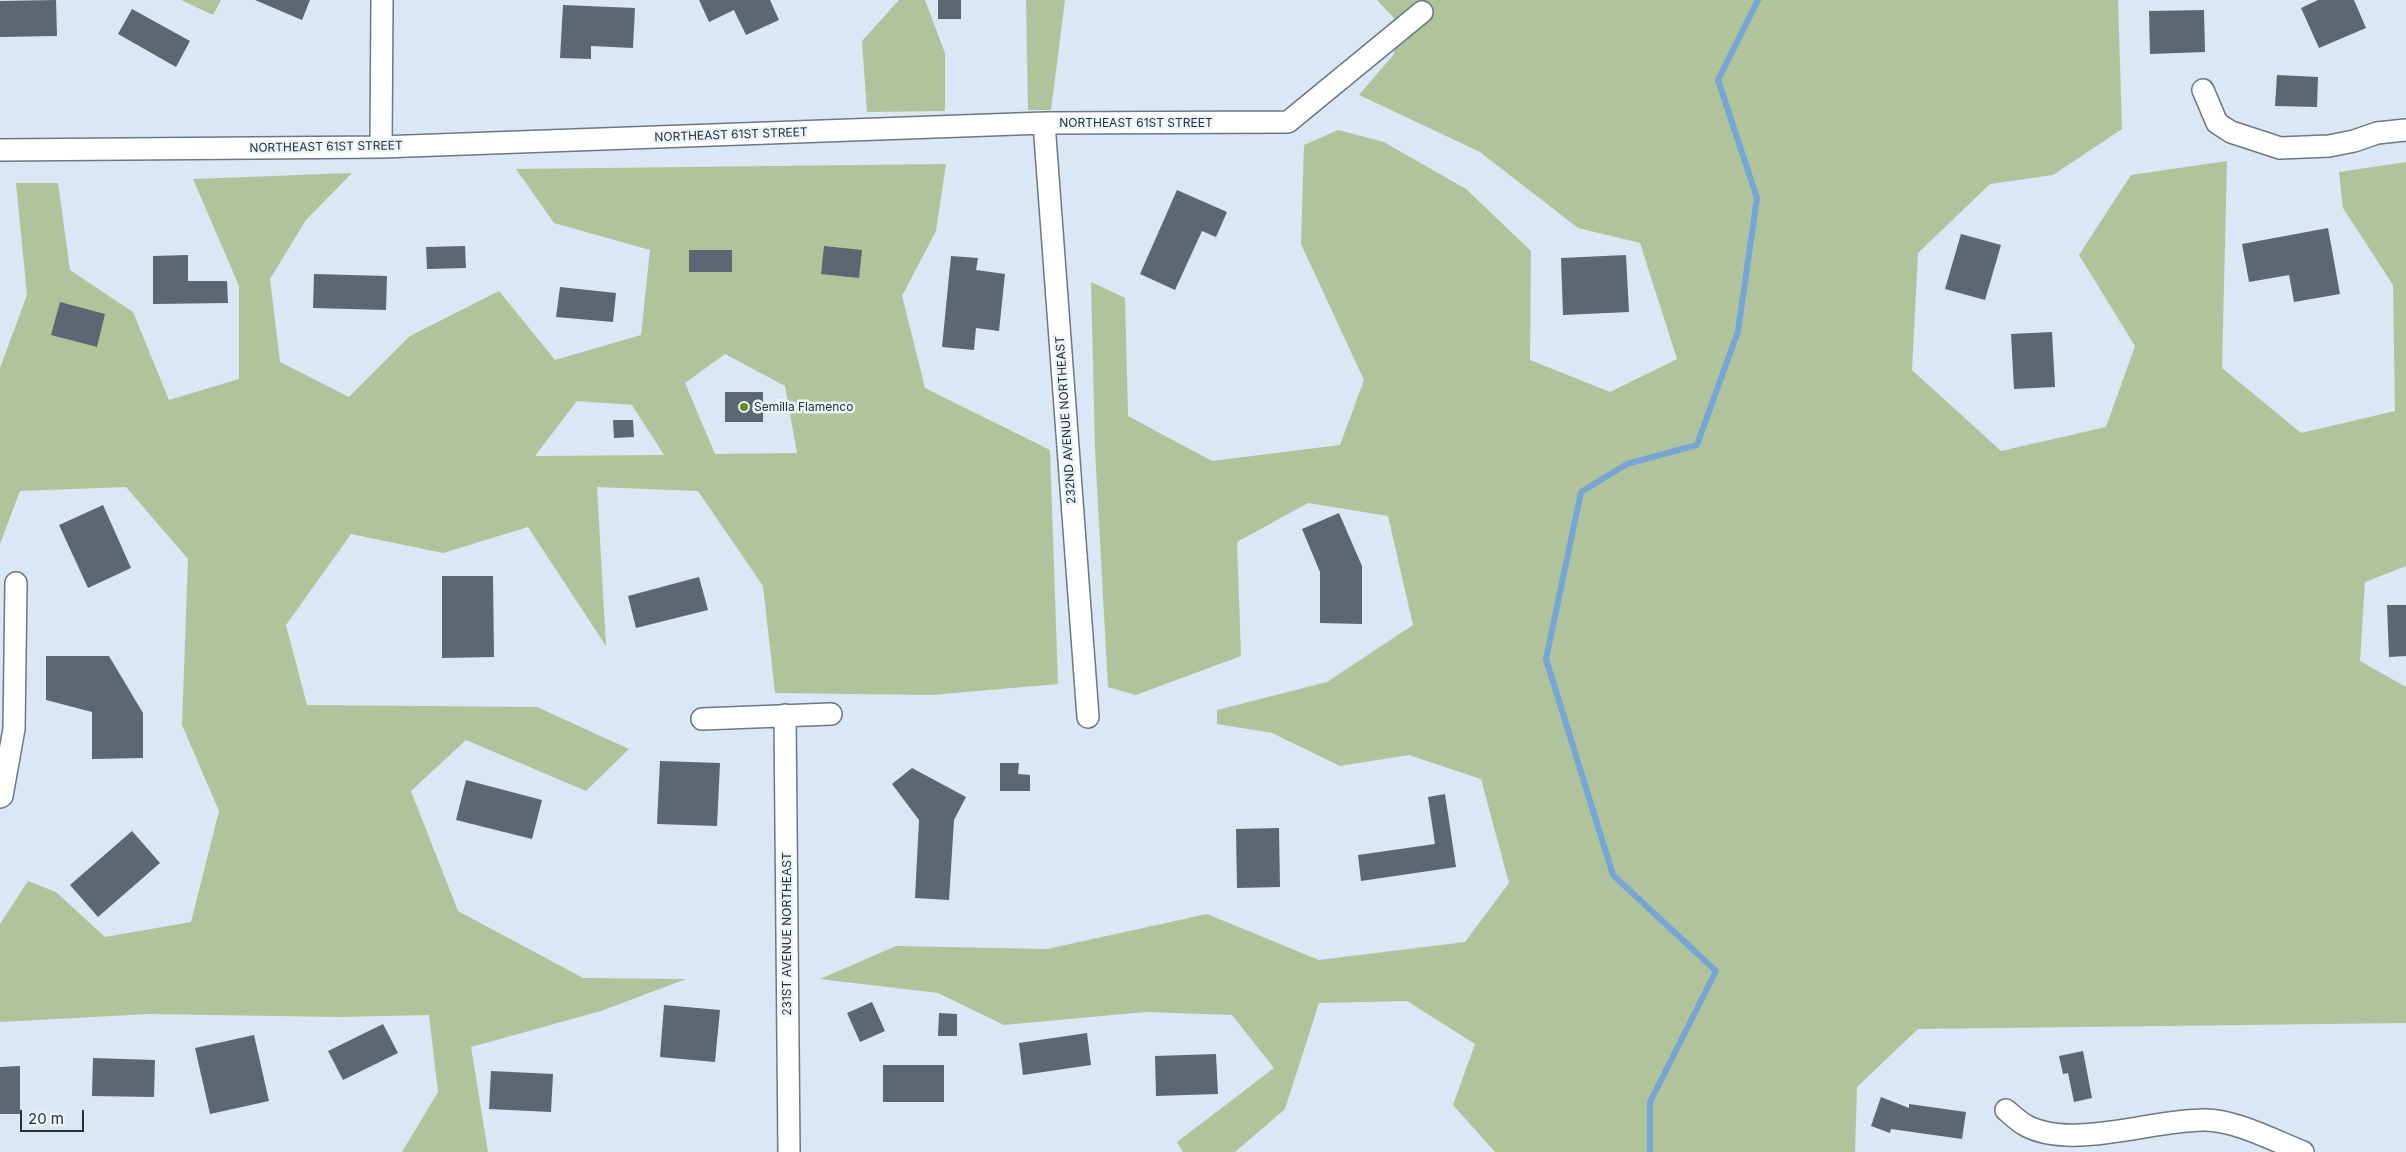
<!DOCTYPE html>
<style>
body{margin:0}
#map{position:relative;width:2406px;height:1152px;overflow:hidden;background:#dae7f5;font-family:Inter,sans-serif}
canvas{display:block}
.scale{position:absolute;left:20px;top:1110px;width:64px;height:22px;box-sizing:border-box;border:2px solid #2a2f34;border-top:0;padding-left:6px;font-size:15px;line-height:18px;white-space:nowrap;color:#2a2f34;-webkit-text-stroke:4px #ecf4fc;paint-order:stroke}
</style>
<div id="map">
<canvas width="2406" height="1152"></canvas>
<div class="scale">20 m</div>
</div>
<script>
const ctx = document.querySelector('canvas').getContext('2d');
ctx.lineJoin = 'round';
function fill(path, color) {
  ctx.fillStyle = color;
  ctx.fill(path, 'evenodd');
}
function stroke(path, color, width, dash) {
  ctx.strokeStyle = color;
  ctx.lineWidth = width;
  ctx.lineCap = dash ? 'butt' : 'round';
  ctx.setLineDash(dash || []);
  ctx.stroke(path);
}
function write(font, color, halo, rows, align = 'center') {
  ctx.font = font + ' Inter,sans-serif';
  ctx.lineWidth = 5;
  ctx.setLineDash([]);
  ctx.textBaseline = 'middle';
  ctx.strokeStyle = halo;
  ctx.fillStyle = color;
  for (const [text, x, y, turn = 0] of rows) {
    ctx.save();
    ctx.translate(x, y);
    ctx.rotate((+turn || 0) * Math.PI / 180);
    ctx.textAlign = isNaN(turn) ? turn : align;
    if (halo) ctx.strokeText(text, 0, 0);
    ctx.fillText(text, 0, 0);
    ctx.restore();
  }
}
fill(new Path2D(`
 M181,0h40l-8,15z
 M899,0h26l20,53v58l-78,1 -5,-71z
 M1026,0h39l-14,110h-23z
 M1377,0h741l4,129 -69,46 -63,9 -72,69 -6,117 89,81 105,-24 29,-81 -56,-91 52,-80 96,-14 -5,207 79,65 94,-22 -2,-126 -50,-77 -4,-36 67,-10v404l-41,16 -5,79 46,26v336l-488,6 -61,58 -2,65h-360l-42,-47 22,-61 -68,-43 -88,2 -34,106 -50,43h-52l-6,-10 97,-74 -42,-53 -87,-3 -141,13 -66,-32 -118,-14 76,-33 151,3 160,-35 112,46 146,-18 44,-59 -28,-104 -72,-24 -69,11 -68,-33 -55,-9v-14l110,-28 86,-57 -25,-109 -80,-13 -71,39 4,114 -105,39 -28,-8 -13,-237 -4,-168 34,16 3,118 84,45 128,-16 24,-65 -63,-136 3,-99 34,-15 46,12 82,47 65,62 -1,109 80,32 67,-33 -37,-116 -62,-15 -98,-76 -121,-57 35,-41v-36z
 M946,164l-10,67 -34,65 23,92 125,62 8,234 -126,11 -157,-2 -12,-107 -65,-95 -101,-4 9,159 -78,-119 -85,26 -92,-19 -65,91 21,80 230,2 92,42 -43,42 -120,-51 -55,51 47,120 125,67 103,1 -85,32 -130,36 17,105h-86l36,-60 -9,-77 -89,2 -192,-3 -148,8v-98l28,-43 28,11 49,45 86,-15 28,-111 -37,-86 6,-166 -62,-72 -106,4 -20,53v-176l27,-73 -11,-112h42l12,87 63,42 36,88 70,-21v-93l-46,-107 159,-6 -46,47 -36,59 10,83 69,35 61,-61 89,-45 56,69 86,-25 9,-85 -96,-27 -38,-54zM725,354l60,32 12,67 -82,1 -30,-71zM577,401l55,4 32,50 -129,1z`), '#b1c39b');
stroke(new Path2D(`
 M1650,1152v-50l66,-131 -103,-96 -67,-216 35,-167 46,-28 70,-19 41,-114 19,-133 -39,-118 40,-80`), '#77a6d6', 6);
fill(new Path2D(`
 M56,0l1,36 -57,1v-36z
 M255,0h55l-8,20z
 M699,0h71l9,20 -33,15 -12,-25 -25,12z
 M938,0h23v19h-23z
 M2318,0h36l12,28 -47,20 -18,-40z
 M563,5l72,3 -2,40 -42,-2v13l-31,-1z
 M132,9l58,32 -14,26 -58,-33z
 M2204,10l1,42 -55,2 -1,-43z
 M2277,75l41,2 -1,30 -42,-1z
 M1177,190l50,22 -11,25 -14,-6 -27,59 -35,-16z
 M2328,228l12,66 -46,8 -5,-27 -40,7 -7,-38z
 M1961,234l40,11 -16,55 -40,-11z
 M465,246l1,22 -39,1 -1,-22z
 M824,246l38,4 -3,28 -38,-4z
 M689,250h43v22h-43z
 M188,255v26h39l1,22 -75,1v-48z
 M1626,255l3,57 -66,3 -2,-57z
 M951,256l27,2 -2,12 29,4 -6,57 -23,-3 -2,22 -32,-3z
 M314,274l73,2 -1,34 -73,-2z
 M560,287l56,6 -3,29 -57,-5z
 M60,302l45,12 -8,33 -46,-12z
 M2052,332l3,55 -41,2 -3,-55z
 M725,392h38v30h-38z
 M613,420h20l1,17 -20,1z
 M103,505l28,63 -43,20 -29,-63z
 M1339,513l23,53v58l-42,-1v-51l-18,-43z
 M442,576h51l1,81 -52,1z
 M699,577l9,33 -72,18 -8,-32z
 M2387,605h19v51l-17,1z
 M46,656h63l34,57v45l-51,1v-47l-46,-12z
 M660,761l60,2 -3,63 -60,-2z
 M1000,763h19l-1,11 12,1v16h-30z
 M912,768l54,29 -12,23 -5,80 -34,-2 4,-78 -27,-36z
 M466,780l76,20 -10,39 -76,-19z
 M1445,794l11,73 -95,14 -3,-26 77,-11 -7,-47z
 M1279,828l1,59 -43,1 -1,-59z
 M132,831l28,32 -62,54 -28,-32z
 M872,1002l13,29 -25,11 -13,-29z
 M664,1005l56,5 -5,52 -55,-5z
 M939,1013l18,1v22h-19z
 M383,1024l15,29 -55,27 -15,-29z
 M1087,1033l4,32 -68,10 -4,-32z
 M254,1035l15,66 -59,13 -15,-66z
 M2083,1051l9,47 -18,4 -6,-29 -5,1 -4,-18z
 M1216,1054l2,40 -62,2 -1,-40z
 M93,1058l62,2 -1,37 -62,-1z
 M883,1065h61v37h-61z
 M20,1066v48h-20v-47z
 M491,1071l62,3 -2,38 -62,-3z
 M1881,1097l28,11v-4l57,8 -4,27 -71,-10 -1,4 -19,-7z`), '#5c6773');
const minor = new Path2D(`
 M2203,90l14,33 14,9 49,16 49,-2 25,-5 23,-8 29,-3
 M1044,123l44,594
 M381,147l1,-147
 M0,150l381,-3 663,-24 244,-1 134,-110
 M785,715l4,437
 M702,719l129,-5
 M0,797l2,-1 12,-67 2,-146
 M2006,1110c6,5 12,11 19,15 46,26 129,-6 180,-5 30,0 70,21 98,32`);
stroke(minor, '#6c7884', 24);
stroke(minor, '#fff', 21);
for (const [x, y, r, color] of [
 [744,407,5,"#668d19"]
]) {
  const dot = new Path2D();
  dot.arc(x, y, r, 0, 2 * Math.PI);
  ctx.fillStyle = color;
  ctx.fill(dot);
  stroke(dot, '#ecf4fc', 2);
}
write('12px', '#2a2f34', '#ecf4fc', [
 ["NORTHEAST 61ST STREET",1136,123],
 ["NORTHEAST 61ST STREET",731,135,-2],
 ["NORTHEAST 61ST STREET",326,147,-1],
 ["232ND AVENUE NORTHEAST",1066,420,-94],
 ["231ST AVENUE NORTHEAST",787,934,-90]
]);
write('12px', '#2a2f34', '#ecf4fc', [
 ["Semilla Flamenco",754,407]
], 'left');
</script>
